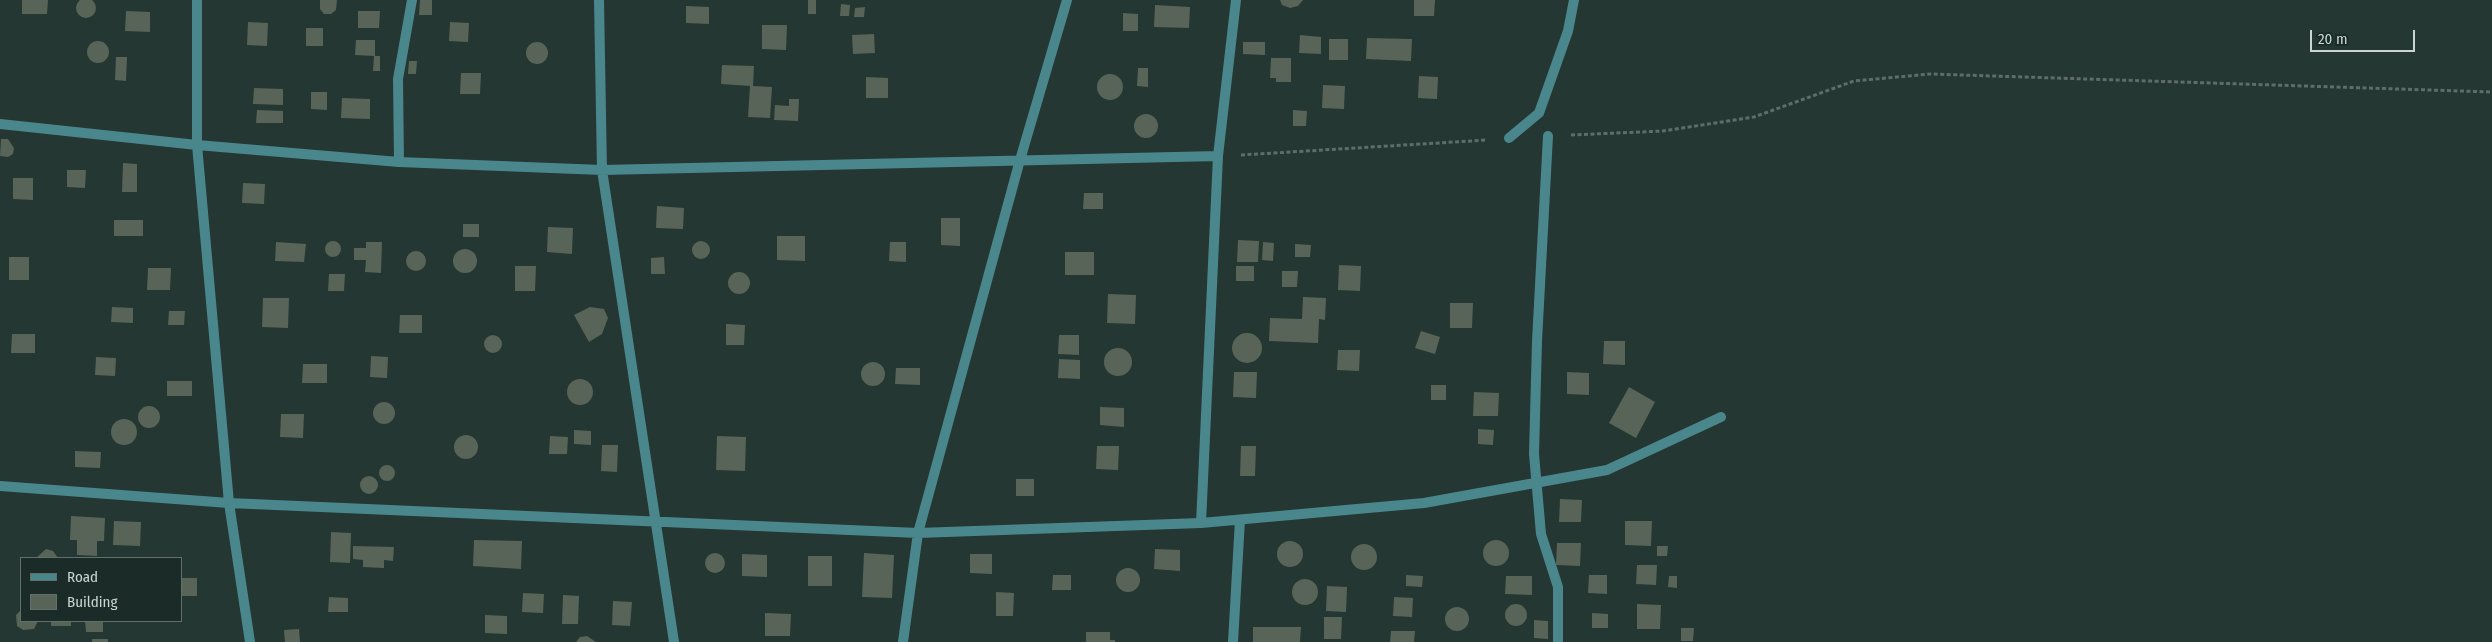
<!DOCTYPE html>
<style>
body{margin:0}
#map{position:relative;width:2492px;height:642px;overflow:hidden;background:#253732;font-family:"Fira Sans Condensed",sans-serif}
canvas{display:block}
.legend{position:absolute;left:20px;top:557px;width:162px;height:65px;box-sizing:border-box;background:#1b2c28;border:1px solid #61706c;margin:0;padding:6px 9px;list-style:none;font-size:15px;color:#cad5d1}
.legend li{display:flex;align-items:center;gap:10px;height:25px}
.legend b{width:25px;border:1px solid #61706c}
.scale{position:absolute;left:2310px;top:30px;width:105px;height:22px;box-sizing:border-box;border:2px solid #cad5d1;border-top:0;padding-left:6px;font-size:15px;line-height:18px;white-space:nowrap;color:#cad5d1;-webkit-text-stroke:4px #1b2c28;paint-order:stroke}
</style>
<div id="map">
<canvas width="2492" height="642"></canvas>
<ul class="legend">
<li><b style="height:6px;background:#49878d"></b>Road</li>
<li><b style="height:14px;background:#576457"></b>Building</li>
</ul>
<div class="scale">20 m</div>
</div>
<script>
const ctx = document.querySelector('canvas').getContext('2d');
ctx.lineJoin = 'round';
function fill(path, color) {
  ctx.fillStyle = color;
  ctx.fill(path, 'evenodd');
}
function stroke(path, color, width, dash) {
  ctx.strokeStyle = color;
  ctx.lineWidth = width;
  ctx.lineCap = dash ? 'butt' : 'round';
  ctx.setLineDash(dash || []);
  ctx.stroke(path);
}
fill(new Path2D(`
 M76 8a10 10 0 1 1 20 0a10 10 0 1 1-20 0Z
 M22,0h26l-1,14h-25z
 M320,0h17l-1,10 -5,4h-7l-4,-5z
 M420,0h12v15h-13z
 M808,0h8v14h-8z
 M1280,0h23l-5,6 -8,2 -8,-3z
 M1414,0h21l-1,16h-20z
 M841,4l9,1 -1,11h-9z
 M1155,5l35,2 -1,21 -35,-1z
 M686,6l23,1v17l-23,-1z
 M865,7l-1,10h-10l1,-9z
 M126,11l24,1v20l-25,-1z
 M358,11h22l-1,17h-21z
 M1123,13l15,1v17h-15z
 M248,22l20,1 -1,23 -20,-1z
 M450,22l19,1 -1,19 -19,-1z
 M762,25h25l-1,25 -24,-1z
 M306,28h17v18h-17z
 M874,34l1,19 -22,1 -1,-19z
 M1300,35l21,2v17l-22,-1z
 M1367,38l45,1 -1,22 -45,-2z
 M1329,39h19v21h-19z
 M356,40h19v16h5v15h-7l1,-15 -19,-1z
 M87 52a11 11 0 1 1 22 0a11 11 0 1 1-22 0Z
 M1243,42h22v13l-22,-1z
 M526 53a11 11 0 1 1 22 0a11 11 0 1 1-22 0Z
 M116,57h11l-1,24 -11,-1z
 M1271,58h20v24h-15v-4h-6z
 M409,61h8l-1,13h-8z
 M722,65l32,1 -1,20 19,1 -2,31 -22,-1 2,-31 -29,-2z
 M1138,68h10v19l-11,-1z
 M461,73h20l-1,21h-20z
 M1097 87a13 13 0 1 1 26 0a13 13 0 1 1-26 0Z
 M1419,76l19,1 -1,22 -19,-1z
 M866,77l22,1v20h-22z
 M1323,85l22,1 -1,23 -22,-1z
 M254,88l29,1v16l-30,-1z
 M311,92h16v18l-16,-1z
 M342,98l28,1v20l-29,-1z
 M789,99h10l-1,22 -24,-1 1,-15 14,1z
 M257,110l26,1v12h-27z
 M1293,110l14,1 -1,15h-13z
 M1134 126a12 12 0 1 1 24 0a12 12 0 1 1-24 0Z
 M1,139h7l6,9 -1,6 -5,3 -8,-1z
 M123,163l14,1v28h-15z
 M67,170h19l-1,18 -18,-1z
 M13,178h20v22l-20,-1z
 M243,183l22,1 -1,20 -22,-1z
 M1084,193h19v16h-20z
 M657,206l27,2 -1,21 -27,-1z
 M941,218h19v28l-19,-1z
 M114,220h29v16h-29z
 M463,224h16v13h-16z
 M548,227l25,1 -1,26 -25,-2z
 M777,236h28v25l-28,-1z
 M1238,240l21,1 -1,21h-21z
 M692 250a9 9 0 1 1 18 0a9 9 0 1 1-18 0Z
 M325 249a8 8 0 1 1 16 0a8 8 0 1 1-16 0Z
 M276,242l30,2 -2,18 -29,-1z
 M366,242h16l-1,31 -16,-1 1,-12h-12v-12h12z
 M890,242h16v20l-17,-1z
 M1263,242l11,1 -1,18 -11,-1z
 M1295,244l16,1 -1,12h-15z
 M453 261a12 12 0 1 1 24 0a12 12 0 1 1-24 0Z
 M406 261a10 10 0 1 1 20 0a10 10 0 1 1-20 0Z
 M1065,252h29v23h-29z
 M9,257h20v23h-20z
 M664,257l1,17h-14v-16z
 M1339,265l22,1 -1,25 -22,-1z
 M515,266h21l-1,25h-20z
 M1236,266h18v15h-18z
 M148,268h23l-1,22h-23z
 M1282,271h16l-1,16h-15z
 M728 283a11 11 0 1 1 22 0a11 11 0 1 1-22 0Z
 M329,274h16l-1,17h-16z
 M1108,294l28,1 -1,29 -28,-1z
 M1303,297l23,1 -1,22 -6,-1 -1,24 -49,-2 1,-23 32,1z
 M263,298h26l-1,30 -26,-1z
 M1450,303h23l-1,25h-22z
 M112,307l21,1v15l-22,-1z
 M590,307l14,2 4,9 -6,16 -13,8 -15,-27z
 M169,311h16l-1,14h-16z
 M400,315h22v18h-23z
 M726,324l19,1 -1,20h-18z
 M1421,331l19,6 -5,17 -20,-6z
 M1232 348a15 15 0 1 1 30 0a15 15 0 1 1-30 0Z
 M12,334h23v19h-24z
 M1059,335h20v20l-21,-1z
 M484 344a9 9 0 1 1 18 0a9 9 0 1 1-18 0Z
 M1604,341h21v24l-22,-1z
 M1104 362a14 14 0 1 1 28 0a14 14 0 1 1-28 0Z
 M1338,350h22l-1,21 -22,-1z
 M371,356l17,1 -1,21 -17,-1z
 M96,357l20,1 -1,18 -20,-1z
 M1059,359l21,1v19l-22,-1z
 M861 374a12 12 0 1 1 24 0a12 12 0 1 1-24 0Z
 M303,364h24v19h-25z
 M896,368h24v17l-25,-1z
 M1234,372h23l-1,26 -23,-1z
 M1567,372l22,1v22l-22,-1z
 M567 392a13 13 0 1 1 26 0a13 13 0 1 1-26 0Z
 M167,381h25v15h-25z
 M1431,385h15v15h-15z
 M1629,387l26,15 -19,36 -27,-15z
 M1474,392l25,1 -1,23h-25z
 M373 413a11 11 0 1 1 22 0a11 11 0 1 1-22 0Z
 M138 417a11 11 0 1 1 22 0a11 11 0 1 1-22 0Z
 M1100,407l24,1v19l-24,-2z
 M281,414h23l-1,24 -23,-1z
 M111 432a13 13 0 1 1 26 0a13 13 0 1 1-26 0Z
 M1478,429l16,1 -1,15 -15,-1z
 M574,430l17,1v14l-17,-1z
 M454 447a12 12 0 1 1 24 0a12 12 0 1 1-24 0Z
 M550,436l18,1 -1,17h-18z
 M717,436l29,1 -1,34 -29,-1z
 M602,445h16l-1,27 -16,-1z
 M1097,446h22l-1,24 -22,-1z
 M1241,446h15l-1,30h-15z
 M75,451l26,1 -1,16 -25,-1z
 M379 473a8 8 0 1 1 16 0a8 8 0 1 1-16 0Z
 M360 485a9 9 0 1 1 18 0a9 9 0 1 1-18 0Z
 M1016,479h18v17h-18z
 M1560,499l22,1 -1,22h-22z
 M71,516l34,2 -1,23h-7v15l-20,-1v-15h-7z
 M114,521l27,1 -1,24 -27,-1z
 M1625,521h27l-1,25 -26,-1z
 M331,532l20,1 -1,30 -20,-1z
 M474,540l48,1 -1,28 -48,-3z
 M1483 553a13 13 0 1 1 26 0a13 13 0 1 1-26 0Z
 M1277 554a13 13 0 1 1 26 0a13 13 0 1 1-26 0Z
 M1557,543h24l-1,23 -24,-1z
 M1351 557a13 13 0 1 1 26 0a13 13 0 1 1-26 0Z
 M353,546l41,1 -1,14 -9,-1v8l-21,-1v-7l-10,-1z
 M1657,546h11l-1,10h-10z
 M46,549l7,2 5,7h-22z
 M1155,549l25,1v21l-26,-2z
 M864,553l30,2 -2,43 -30,-1z
 M705 563a10 10 0 1 1 20 0a10 10 0 1 1-20 0Z
 M742,554l25,1v22l-25,-1z
 M970,554h22v20l-22,-1z
 M808,556h24v30h-24z
 M1637,565h20l-1,20 -20,-1z
 M1116 580a12 12 0 1 1 24 0a12 12 0 1 1-24 0Z
 M1053,575h18v15h-19z
 M1406,575l17,1 -1,11 -16,-1z
 M1589,575h18v19l-19,-1z
 M1506,576h26v19l-27,-1z
 M1669,576h8v12l-9,-1z
 M181,578h16v18h-16z
 M1292 592a13 13 0 1 1 26 0a13 13 0 1 1-26 0Z
 M1327,586l20,1 -1,25 -20,-1z
 M996,592l18,1 -1,23h-17z
 M523,593l21,1 -1,19 -21,-1z
 M563,595l16,1 -1,28h-16z
 M329,597l19,1v14h-20z
 M1394,597l19,1 -1,19 -19,-1z
 M613,601l19,1 -2,24 -18,-1z
 M1505 615a11 11 0 1 1 22 0a11 11 0 1 1-22 0Z
 M1637,604l24,1 -1,24h-23z
 M1445 619a12 12 0 1 1 24 0a12 12 0 1 1-24 0Z
 M21,610v11h17l-4,8 -11,1 -6,-4 -1,-11z
 M765,613l26,1 -1,22h-25z
 M1592,613l16,1v14h-16z
 M485,615l22,1v18l-22,-1z
 M1324,617h18l-1,22h-17z
 M1534,620l14,1v18l-14,-1z
 M51,621h20v5h-20z
 M85,621h18v11h-17z
 M1253,627h48l-1,15h-47z
 M1681,628h13l-1,13h-12z
 M299,629l1,13h-15l-1,-12z
 M1391,631h24l-1,11h-24z
 M1086,632h24v8h5v2h-29z
 M587,636l9,6h-20l4,-5z
 M92,639h16v3h-16z`), '#576457');
stroke(new Path2D(`
 M1571,135l92,-4 91,-14 100,-36 76,-7 562,18
 M1241,155l246,-15`), '#5e6d69', 3, [4, 2.5]);
stroke(new Path2D(`
 M197,0v145l32,358 21,139
 M599,0l3,170 72,472
 M0,124l197,21 202,17 203,8 616,-14
 M1548,136l-11,205 -3,113 7,80 17,53v55
 M1509,138l30,-25 29,-82 6,-31
 M399,162l-1,-83 14,-79
 M0,486l229,17 689,30 283,-10 223,-20 183,-33 114,-53
 M1201,523l17,-367 18,-156
 M903,642l15,-109 102,-373 47,-160
 M1233,642l7,-122`), '#49878d', 10);
</script>
